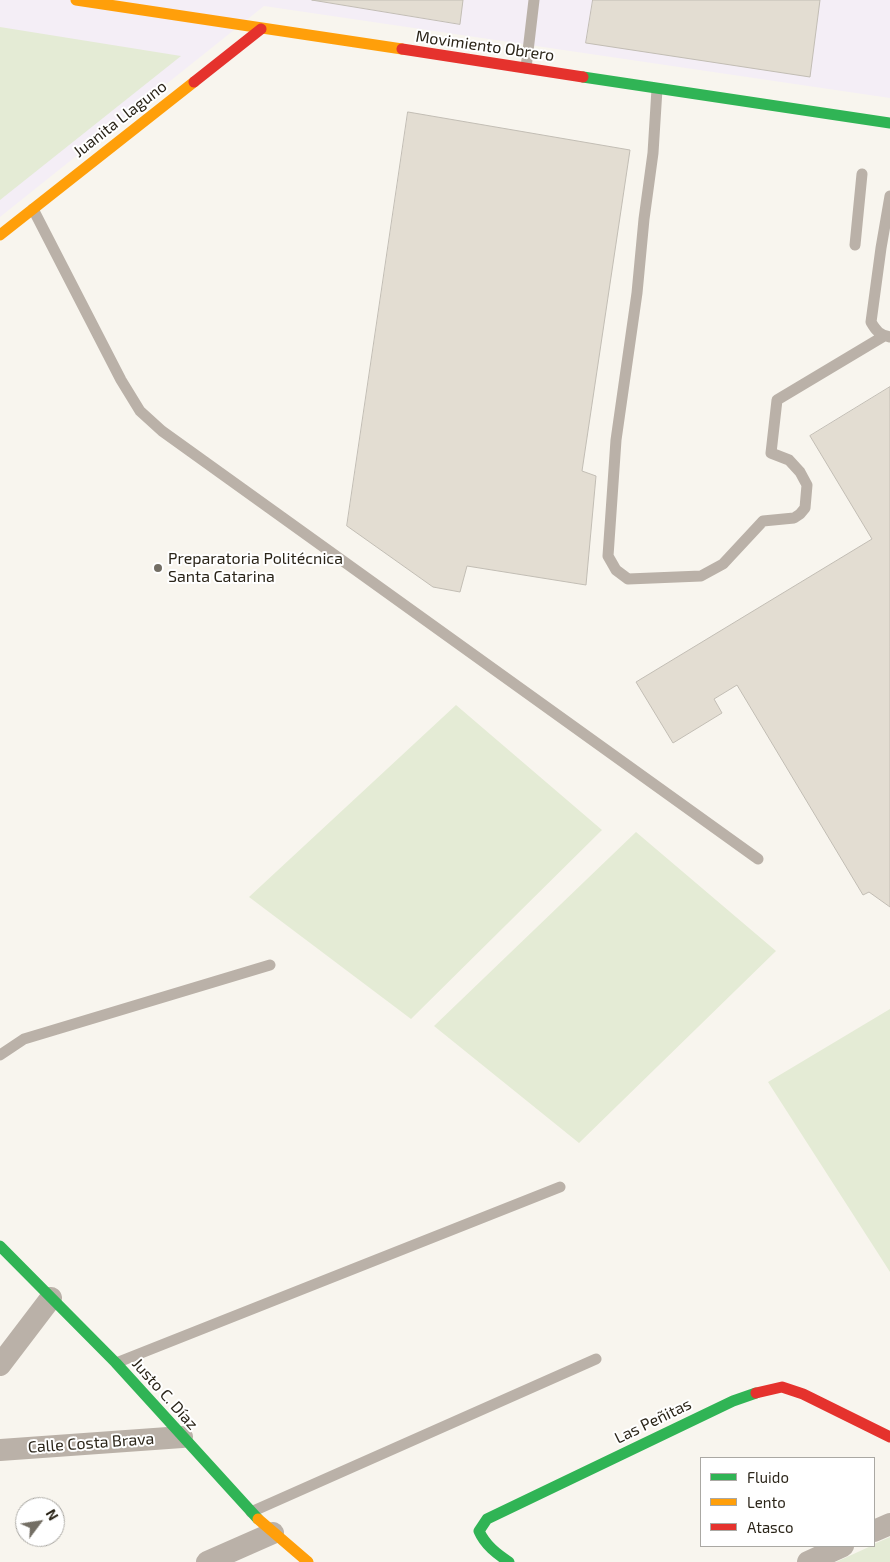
<!DOCTYPE html>
<meta charset="utf-8">
<style>
body{margin:0}
#map{position:relative;width:890px;height:1562px;overflow:hidden;background:#f8f5ee;font-family:"Exo 2",sans-serif}
canvas{display:block}
.legend{position:absolute;left:700px;top:1457px;width:175px;height:90px;box-sizing:border-box;background:#fff;border:1px solid #aaa8a3;margin:0;padding:6px 9px;list-style:none;font-size:15px;color:#2b2519}
.legend li{display:flex;align-items:center;gap:10px;height:25px}
.legend b{width:25px;border:1px solid #aaa8a3}
.north{position:absolute;left:15px;top:1497px;width:50px;height:50px;box-sizing:border-box;background:#fff;border:1px solid #aaa8a3;border-radius:50%;rotate:59deg;font-size:14px;font-weight:700;line-height:20px;text-align:center;color:#2b2519}
.north::after{content:'';display:block;margin:auto;width:18px;height:22px;background:#736e64;clip-path:polygon(50% 0,100% 100%,50% 72%,0 100%)}
</style>
<div id="map">
<canvas width="890" height="1562"></canvas>
<ul class="legend">
<li><b style="height:6px;background:#30b455"></b>Fluido</li>
<li><b style="height:6px;background:#ff9f0a"></b>Lento</li>
<li><b style="height:6px;background:#e5322d"></b>Atasco</li>
</ul>
<div class="north">N</div>
</div>
<script>
const ctx = document.querySelector('canvas').getContext('2d');
ctx.lineJoin = 'round';
function fill(path, color) {
  ctx.fillStyle = color;
  ctx.fill(path, 'evenodd');
}
function stroke(path, color, width, dash) {
  ctx.strokeStyle = color;
  ctx.lineWidth = width;
  ctx.lineCap = dash ? 'butt' : 'round';
  ctx.setLineDash(dash || []);
  ctx.stroke(path);
}
function write(font, color, halo, rows, align = 'center') {
  ctx.font = font + ' "Exo 2",sans-serif';
  ctx.lineWidth = 4;
  ctx.setLineDash([]);
  ctx.textBaseline = 'middle';
  ctx.strokeStyle = halo;
  ctx.fillStyle = color;
  for (const [text, x, y, turn = 0] of rows) {
    ctx.save();
    ctx.translate(x, y);
    ctx.rotate((+turn || 0) * Math.PI / 180);
    ctx.textAlign = isNaN(turn) ? turn : align;
    if (halo) ctx.strokeText(text, 0, 0);
    ctx.fillText(text, 0, 0);
    ctx.restore();
  }
}
fill(new Path2D(`
 M0,0h890v98l-626,-92 -264,211z`), '#f4eef6');
fill(new Path2D(`
 M0,27l181,29 -181,144z
 M456,705l146,125 -191,189 -162,-122z
 M636,832l140,119 -197,192 -145,-117z
 M890,1009v263l-122,-190z
 M890,1537v25h-54l35,-16h3v-2z`), '#e4ebd5');
const building = new Path2D(`
 M312,0h151l-3,24z
 M593,0h227l-10,77 -224,-34z
 M408,112l222,38 -48,321 14,5 -10,109 -119,-19 -7,26 -27,-5 -86,-61z
 M890,387v520l-21,-15 -6,3 -126,-210 -23,14 8,14 -49,30 -37,-61 236,-143 -62,-103z`);
fill(building, '#e3ddd2');
stroke(building, '#c2bdb4', 1);
stroke(new Path2D(`
 M526,68l8,-68
 M657,89l-4,64 -9,66 -7,74 -21,147 -8,116 8,14 12,9 73,-3 22,-12 40,-43 31,-3 6,-4 5,-6 2,-23 -7,-13 -11,-12 -18,-7 6,-53 107,-64
 M890,196l-9,52 -10,74c5,9 9,13 19,15
 M33,209l88,171 19,31 22,20 596,428
 M855,245l7,-71
 M0,1055l24,-16 246,-74
 M116,1363l444,-176
 M251,1512l345,-153`), '#bab1a8', 11);
stroke(new Path2D(`
 M0,1365l51,-67
 M0,1450l182,-13
 M874,1531l16,-7
 M207,1562l66,-29
 M808,1562l35,-16`), '#bab1a8', 22);
stroke(new Path2D(`
 M583,77l307,46
 M0,1246l116,117 142,156
 M509,1562c-12,-8 -24,-17 -30,-31l8,-12 246,-118 23,-8`), '#30b455', 11);
stroke(new Path2D(`
 M76,0l326,49
 M0,235l194,-153
 M258,1519l50,43`), '#ff9f0a', 11);
stroke(new Path2D(`
 M402,49l181,28
 M194,82l67,-53
 M756,1393l26,-6 21,7 87,43`), '#e5322d', 11);
for (const [x, y, r, color] of [
 [158,568,5,"#736e64"]
]) {
  const dot = new Path2D();
  dot.arc(x, y, r, 0, 2 * Math.PI);
  ctx.fillStyle = color;
  ctx.fill(dot);
  stroke(dot, '#fff', 2);
}
write('16px', '#2b2519', '#fff', [
 ["Movimiento Obrero",485,46,8],
 ["Juanita Llaguno",120,119,-38],
 ["Justo C. Díaz",165,1394,48],
 ["Las Peñitas",653,1421,-26],
 ["Calle Costa Brava",91,1443,-4]
]);
write('16px', '#2b2519', '#fff', [
 ["Preparatoria Politécnica",168,559],
 ["Santa Catarina",168,577]
], 'left');
</script>
